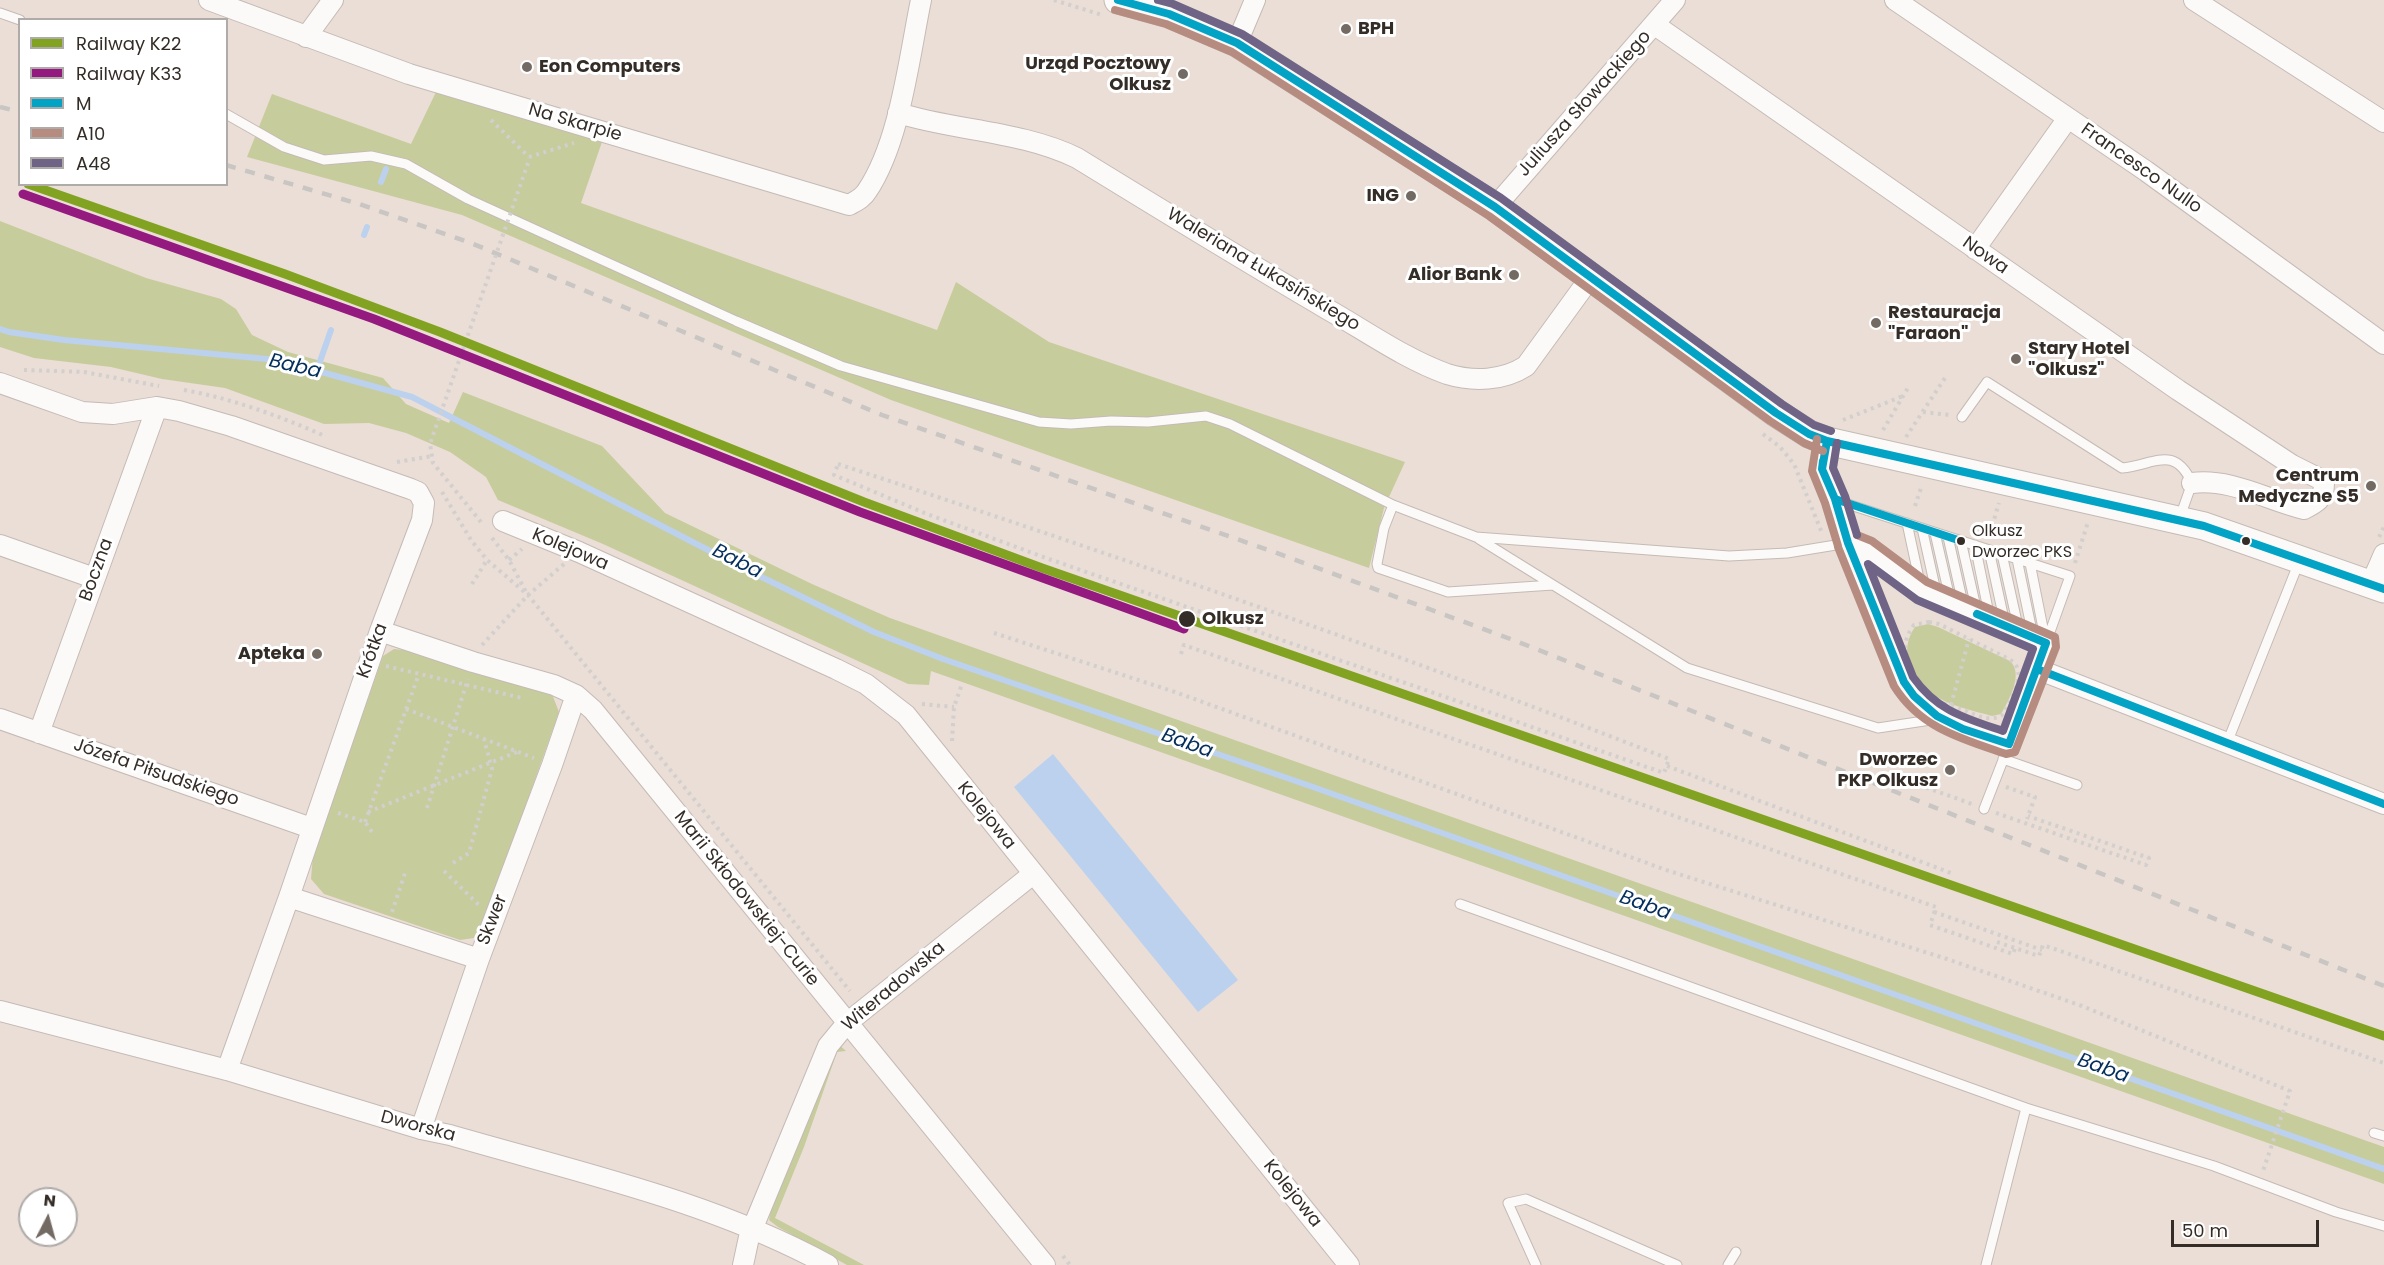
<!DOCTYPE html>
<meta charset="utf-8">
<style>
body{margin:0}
#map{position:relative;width:2384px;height:1265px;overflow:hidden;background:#eaded6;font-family:Poppins,sans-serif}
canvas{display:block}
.legend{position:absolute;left:18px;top:18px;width:210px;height:168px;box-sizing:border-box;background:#fff;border:2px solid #aeaba9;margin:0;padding:8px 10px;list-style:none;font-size:18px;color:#342c27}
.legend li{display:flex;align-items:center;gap:12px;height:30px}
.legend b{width:30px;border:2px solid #aeaba9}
.north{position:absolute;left:18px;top:1187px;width:60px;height:60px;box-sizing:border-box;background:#fff;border:2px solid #aeaba9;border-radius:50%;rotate:6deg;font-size:16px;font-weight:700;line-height:24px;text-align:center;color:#342c27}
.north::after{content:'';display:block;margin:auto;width:21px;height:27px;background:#746a64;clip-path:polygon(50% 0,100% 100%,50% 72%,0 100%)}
.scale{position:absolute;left:2171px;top:1220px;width:148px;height:27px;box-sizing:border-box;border:3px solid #342c27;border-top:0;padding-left:8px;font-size:18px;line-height:21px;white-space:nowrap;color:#342c27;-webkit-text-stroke:4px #fff;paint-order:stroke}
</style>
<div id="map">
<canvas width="2384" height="1265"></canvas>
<ul class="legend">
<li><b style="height:8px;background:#82a321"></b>Railway K22</li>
<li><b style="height:8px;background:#951a80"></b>Railway K33</li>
<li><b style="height:8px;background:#03a3c6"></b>M</li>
<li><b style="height:8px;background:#b78c80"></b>A10</li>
<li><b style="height:8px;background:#6f6486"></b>A48</li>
</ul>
<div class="north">N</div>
<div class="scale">50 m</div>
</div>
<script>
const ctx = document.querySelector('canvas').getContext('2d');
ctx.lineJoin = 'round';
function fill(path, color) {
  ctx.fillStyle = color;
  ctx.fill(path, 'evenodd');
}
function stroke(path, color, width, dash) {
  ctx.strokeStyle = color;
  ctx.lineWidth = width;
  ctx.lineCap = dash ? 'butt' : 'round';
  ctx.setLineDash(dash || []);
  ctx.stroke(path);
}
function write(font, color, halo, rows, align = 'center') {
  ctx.font = font + ' Poppins,sans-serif';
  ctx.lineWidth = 6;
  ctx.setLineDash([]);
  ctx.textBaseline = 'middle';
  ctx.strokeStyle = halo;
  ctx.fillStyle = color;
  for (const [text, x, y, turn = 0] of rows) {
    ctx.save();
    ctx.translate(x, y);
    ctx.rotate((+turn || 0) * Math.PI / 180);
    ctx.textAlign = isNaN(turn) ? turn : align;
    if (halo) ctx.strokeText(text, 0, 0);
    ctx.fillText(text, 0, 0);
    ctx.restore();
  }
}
fill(new Path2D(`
 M436,92l167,47 -22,64 356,127 19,-48 93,60 356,120 -21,46 -15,60 -478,-168 -429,-185 -215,-58 25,-63 139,50z
 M0,221l146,57 75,21 15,10 16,26 36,17 95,26 23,26 43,19 14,-31 139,54 63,67 147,71 78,34 1494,529v37l-1453,-513 -2,14 -21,-1 -305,-140 -105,-44 -12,-23 -36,-25 -44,-19 -37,-10 -45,1 -99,-36 -63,-9 -51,-12 -77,-9 -34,-11z
 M1928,624l10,3 72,34c14,13 -1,39 -9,53l-9,2c-18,-5 -42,-10 -58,-21 -24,-15 -36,-44 -19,-68z
 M394,649l20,2 138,43 7,18 -76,214 -9,12 -14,2 -136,-46 -13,-15 2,-24 70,-199z
 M838,1044l8,7 -9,1 -33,95 -29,71 89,47h-17l-69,-38 -9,-7 1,-7z`), '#c7cc9c');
fill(new Path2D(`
 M1053,754l185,226 -40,32 -184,-225z`), '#bcd1ee');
stroke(new Path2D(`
 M381,182l5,-13
 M364,235l3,-8
 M0,329l9,3 55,8 214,20 134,37 329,170 133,65 69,27 370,128 1071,382
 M317,370l14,-40`), '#bcd1ee', 6);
const lane = new Path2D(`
 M0,13l20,7
 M226,114l58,33 40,13 47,-4 35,8 62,35 268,122 105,45 198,56 32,2 40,-3 37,1 58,-6 24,8 163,81 83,32 253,19 58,-3 61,-10
 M1962,417l25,-35 135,86c32,-3 52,-24 70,15l-12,34
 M1835,500l235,76 -24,67
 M1393,505l-9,23 -7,36 1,4 70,24 105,-7
 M1907,523l14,65
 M1922,528l15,68
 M1935,533l16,70
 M1948,537l16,71
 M1479,539l208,129 191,60 59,-9
 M1961,541l16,71
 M1975,545l15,74
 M1989,550l16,74
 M2002,554l17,77
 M2017,559l16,77
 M2030,563l16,80
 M2227,743l72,-181
 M2003,759l74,26
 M1984,809l21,-54
 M1460,904l566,204 -40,157
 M2026,1108l188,58 122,46 48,14
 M2374,1133l10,3
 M1536,1265l-28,-62 18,-4 151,66
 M1728,1265l8,-13`);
const street = new Path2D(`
 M209,0l200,74 440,131c7,-4 14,-7 18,-14 33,-49 42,-133 54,-191
 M1895,0l251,171 238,173
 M2194,0l190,122
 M1655,25l523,365 114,75 28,14 4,5c0,15 -8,19 -20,25 -37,-9 -73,-31 -112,-26
 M306,37l27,-37
 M1237,43l18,-43
 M898,113c58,18 124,18 179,45 83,51 166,102 250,151 39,22 78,50 120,65 26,8 56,7 79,-8l64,-88
 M1495,207l180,-207
 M1975,249l93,-131
 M0,383l82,29 31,2 44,-7 22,4 52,15 180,63 7,3 6,11 -2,17 -42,111 -91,266 -62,173
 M1827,441l-5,28 13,30 13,44 56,139c25,42 62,47 105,62l37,-101 -124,-52 -55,-41 -19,-7
 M503,521l76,31 257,117 30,15 40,31 443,550
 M0,545l94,33
 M2371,584l13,-30
 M380,631l93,31 81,23 22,10 17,15 452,555
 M2037,669l347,135
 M0,719l311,109
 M39,733l118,-326
 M289,897l190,62
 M0,1011l227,59 194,59 29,6c127,37 261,66 378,130
 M421,1129l58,-170 73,-194 24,-70
 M743,1265l6,-28 79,-191 19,-23 186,-149`);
const secondary = new Path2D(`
 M1118,0l51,14 68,29 258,164 281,206 33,21 18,7 377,85 180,63`);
stroke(lane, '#c4bbb5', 11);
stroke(street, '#c4bbb5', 22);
stroke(secondary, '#c4bbb5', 29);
stroke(new Path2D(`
 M1054,0l48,15
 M491,120l38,37
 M529,157l45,-14
 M24,370l60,2 75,14
 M184,390c50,9 95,26 141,46
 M1923,412l27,3
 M1843,420l60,-24
 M1883,430l26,-44
 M1763,434l17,13 14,17 28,69
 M1906,437l41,-62
 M397,462l35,-6
 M838,464c280,92 557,188 831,295l-5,14 -618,-215 -119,-44 -93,-39z
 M442,492l29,48 16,20 41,35 322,396
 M1915,506l7,-21
 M1990,533l9,-30
 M2379,537l5,-10
 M492,538l17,22 17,32
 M509,560l13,-11
 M2075,563l13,-41
 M472,584l15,-24
 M1929,622l10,2 70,35c4,3 8,6 9,11 3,13 -9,34 -16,45 -12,7 -24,1 -36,-4 -11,-4 -24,-7 -34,-14 -25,-17 -37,-47 -18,-72z
 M994,633l181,59 494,179 278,88 135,47 208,85 -27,80
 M482,645l46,-50 36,-31
 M1181,654l3,-9 752,262 -6,18 83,29 2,-6 24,8 4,-11 341,118
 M386,666l136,32
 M922,704l32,3
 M1951,705l18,-66
 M406,709l128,49
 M952,741l2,-34 8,-23
 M1667,766l284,107
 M1905,780l67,24
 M2006,787l29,10 -8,22
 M427,808l41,-129
 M368,812l149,-60
 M338,813l27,9 7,10
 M1996,813l150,52 3,-7 -121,-42
 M365,822l54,-148
 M453,863l16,-10 23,-84 -8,-30
 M444,871l36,35
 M392,912l14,-42
 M1934,912l108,38
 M1997,942l18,6
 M1063,1256l7,9`), '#d2cfcd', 4, [3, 4.5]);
stroke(lane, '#fcfaf9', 9);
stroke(street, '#fcfaf9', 20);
stroke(secondary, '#fcfaf9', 27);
stroke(new Path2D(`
 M0,107l20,5
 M226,165l133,39 112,39 411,172 392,137 242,89 868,345`), '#c8c5c3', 4.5, [10, 10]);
stroke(new Path2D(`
 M481,522l-48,-59 -3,-19 98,-281`), '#d2cfcd', 4, [3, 4.5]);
stroke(new Path2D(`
 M1118,0l51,14 68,29 258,164 281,206 33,21 18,7 377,85 180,63
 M1827,441l-5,28 13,30 13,44 56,139 10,14 23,20 26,13 46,15 37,-101
 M1823,461l-1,8 13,30 126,42
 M1977,614l69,29
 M2037,669l347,135`), '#03a3c6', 8);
stroke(new Path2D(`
 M1115,10l51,14 66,28 257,164 281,205 34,22 19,8
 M1817,439l-5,32 13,32 13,43
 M1838,547l56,139c26,42 68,53 112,68l9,-2 41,-105 -1,-10 -128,-55 -55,-41 -15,-6`), '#b78c80', 8);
stroke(new Path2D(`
 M1158,0l15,4 69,30 259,164 281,206 32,21 17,6
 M1837,443l-4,25 12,28 12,39
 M1868,564l49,36 116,49 -30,82c-38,-13 -66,-20 -90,-54z`), '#6f6486', 8);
stroke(new Path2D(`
 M28,184l257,90 155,58 424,170 178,66 1342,468`), '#82a321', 9);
stroke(new Path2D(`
 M23,194l351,125 486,193 324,117`), '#951a80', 9);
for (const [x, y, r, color] of [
 [1346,29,6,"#746a64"],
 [527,67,6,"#746a64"],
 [1183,74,6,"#746a64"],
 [1411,196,6,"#746a64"],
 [1514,275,6,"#746a64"],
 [1876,323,6,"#746a64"],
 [2016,359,6,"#746a64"],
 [2371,486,6,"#746a64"],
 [1961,541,5,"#342c27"],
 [2246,541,5,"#342c27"],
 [1187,619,9,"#342c27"],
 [317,654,6,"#746a64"],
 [1950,770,6,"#746a64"]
]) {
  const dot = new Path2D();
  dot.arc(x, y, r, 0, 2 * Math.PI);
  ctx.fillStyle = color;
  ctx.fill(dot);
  stroke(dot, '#fff', 2);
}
write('16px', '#342c27', '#fff', [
 ["Olkusz",1972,532],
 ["Dworzec PKS",1972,553]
], 'left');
write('bold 18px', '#342c27', '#fff', [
 ["BPH",1358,29,"left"],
 ["Urząd Pocztowy",1171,64],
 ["Olkusz",1171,85],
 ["Eon Computers",539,67,"left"],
 ["ING",1399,196],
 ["Alior Bank",1502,275],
 ["Restauracja",1888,313,"left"],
 ["\"Faraon\"",1888,334,"left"],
 ["Stary Hotel",2028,349,"left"],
 ["\"Olkusz\"",2028,370,"left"],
 ["Centrum",2359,476],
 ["Medyczne S5",2359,497],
 ["Apteka",305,654],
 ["Dworzec",1938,760],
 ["PKP Olkusz",1938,781]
], 'right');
write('18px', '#342c27', '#fff', [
 ["Juliusza Słowackiego",1585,104,-48],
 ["Na Skarpie",575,123,16],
 ["Francesco Nullo",2141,169,35],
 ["Nowa",1985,256,35],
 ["Waleriana Łukasińskiego",1263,270,31],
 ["Kolejowa",570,550,23],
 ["Boczna",97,570,-70],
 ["Krótka",373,651,-70],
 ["Józefa Piłsudskiego",156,773,19],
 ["Kolejowa",986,816,51],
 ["Marii Skłodowskiej-Curie",746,899,51],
 ["Skwer",493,920,-69],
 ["Witeradowska",894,987,-40],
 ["Dworska",418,1127,15],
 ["Kolejowa",1292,1194,51]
]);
write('bold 18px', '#342c27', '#fff', [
 ["Olkusz",1202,619]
], 'left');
write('italic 20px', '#042e5b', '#fff', [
 ["Baba",295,367,13],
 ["Baba",737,562,27],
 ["Baba",1187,744,20],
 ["Baba",1645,906,20],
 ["Baba",2103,1069,20]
]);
</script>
